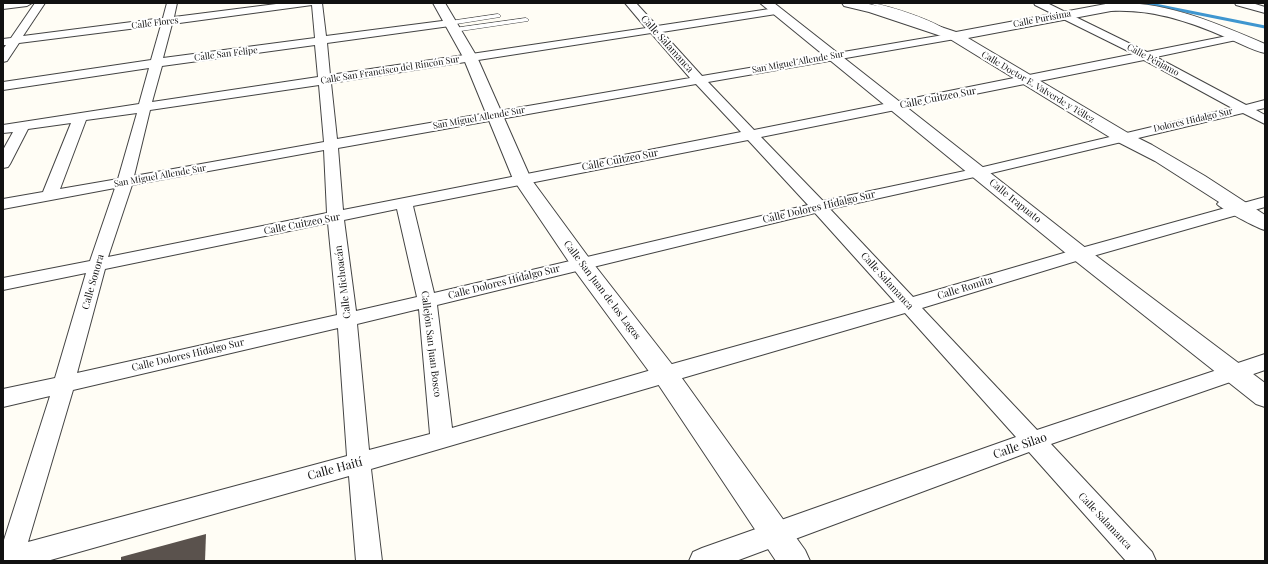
<!DOCTYPE html>
<meta charset="utf-8">
<style>
body{margin:0}
#map{position:relative;width:1268px;height:564px;overflow:hidden;background:#fffdf5;font-family:"Playfair Display",serif}
canvas{display:block}
.frame{position:absolute;inset:0;border:4px solid #111;pointer-events:none}
</style>
<div id="map">
<canvas width="1268" height="564"></canvas>
<div class="frame"></div>
</div>
<script>
const ctx = document.querySelector('canvas').getContext('2d');
ctx.lineJoin = 'round';
function stroke(path, color, width, dash) {
  ctx.strokeStyle = color;
  ctx.lineWidth = width;
  ctx.lineCap = dash ? 'butt' : 'round';
  ctx.setLineDash(dash || []);
  ctx.stroke(path);
}
function fill(path, color) {
  ctx.fillStyle = color;
  ctx.fill(path, 'evenodd');
}
function write(font, color, halo, rows, align = 'center') {
  ctx.font = font + ' "Playfair Display",serif';
  ctx.lineWidth = 4;
  ctx.setLineDash([]);
  ctx.textBaseline = 'middle';
  ctx.strokeStyle = halo;
  ctx.fillStyle = color;
  for (const [text, x, y, turn = 0] of rows) {
    ctx.save();
    ctx.translate(x, y);
    ctx.rotate((+turn || 0) * Math.PI / 180);
    ctx.textAlign = isNaN(turn) ? turn : align;
    if (halo) ctx.strokeText(text, 0, 0);
    ctx.fillText(text, 0, 0);
    ctx.restore();
  }
}
stroke(new Path2D(`
 M1145,3l120,24`), '#3f96cf', 3);
fill(new Path2D(`
 M206,534l-1,27h-84v-4z`), '#5a524d');
const service = new Path2D(`
 M869,3c14,0 63,17 74,25l-5,1z
 M498,14l2,1v2l-50,8 -3,-2 3,-2z
 M526,18l3,2 -1,1 -74,11 -3,-2 3,-2z`);
const minor = new Path2D(`
 M3,3h29l-5,3 -24,3z
 M35,3h10l-22,33 140,-18 4,-15h10l-3,14 110,-14h38l4,33 124,-16 5,3 -5,3 -123,17 3,32 316,-47 -21,-25h11l21,23 119,-18 4,1 1,2 -1,2 -4,1 -114,18 40,44 253,-43 6,3 -6,3 -247,43 46,48 380,-76 -99,-49 -1,-2h13l100,49 90,-18 4,1 2,2 -2,2 -85,18 90,48 19,-5v8l-9,2 9,5v9l-22,-11 -264,63 -149,33 83,88 161,-47 191,-53v10l-179,51 -164,50 115,122 228,-76v16l-214,74 101,108 4,9h-30l-97,-109 -293,109h-47l4,-9 9,-4 314,-111 -111,-124 -534,156 11,92h-26l-7,-85 -302,85h-44v-18l47,-147 -47,11v-18l52,-11 31,-105 -83,17v-12l87,-17 25,-73 -112,21v-10l40,-7 28,-69 -43,6 -18,35 -2,3 -5,1v-18l10,-18 -10,1v-8l136,-21 10,-36 -146,22v-8l148,-22 10,-35 -142,18 -12,18 -4,1v-13l3,-4h-3v-6l8,-1zM312,5l3,33 -152,20 9,-34zM651,33l39,45 -353,61 -6,-56zM315,45l3,32 -166,25 10,-36zM1144,60l88,48 -253,60 -156,33 -62,-64zM696,84l45,48 -398,78 -5,-62zM319,85l5,57 -190,34 16,-66zM137,113l-19,66 -58,10 26,-69zM748,140l60,65 -374,88 -21,-87zM324,150l3,63 -219,44 24,-72zM397,209l20,88 -61,14 -12,-91zM815,213l80,89 -230,64 -213,62 -15,-123zM328,223l9,92 -260,58 28,-104zM419,309l11,125 -61,16 -12,-126zM338,328l9,128 -319,86 45,-152z
 M1235,3h17l13,4v6l-29,-8z`);
const tertiary = new Path2D(`
 M433,3h12l32,54 54,122 58,79 85,109 131,183 5,11h-34l-120,-180 -83,-113 -60,-89 -50,-122z
 M760,3h14l313,246 178,134v24l-9,-3 -183,-145z
 M842,3h22l14,3 78,26 155,-29c55,-2 105,20 154,41v9c-14,-3 -27,-11 -40,-16 -37,-16 -73,-28 -114,-26l-143,27 160,95 24,12 53,31 60,39v15c-7,-1 -45,-22 -48,-26l2,-2 -64,-41 -39,-20 -166,-102 -81,-27 -25,-6z`);
stroke(service, '#444', 1);
stroke(minor, '#444', 2);
stroke(tertiary, '#444', 2);
fill(service, '#fff');
fill(minor, '#fff');
fill(tertiary, '#fff');
write('9px', '#111', '#fff', [
 ["Calle Purísima",1042,19,-11],
 ["Calle Flores",155,23,-7],
 ["Calle San Felipe",226,54,-7],
 ["Calle Pénjamo",1153,60,28],
 ["San Miguel Allende Sur",798,62,-10],
 ["Calle San Francisco del Rincón Sur",390,70,-9],
 ["Calle Doctor E. Valverde y Téllez",1038,87,31],
 ["San Miguel Allende Sur",479,118,-10],
 ["Dolores Hidalgo Sur",1193,120,-13],
 ["San Miguel Allende Sur",160,176,-10]
]);
write('10px', '#111', '#fff', [
 ["Calle Salamanca",667,44,48],
 ["Calle Cuitzeo Sur",938,98,-11],
 ["Calle Cuitzeo Sur",620,160,-11],
 ["Calle Irapuato",1015,201,39],
 ["Calle Dolores Hidalgo Sur",819,207,-13],
 ["Calle Cuitzeo Sur",302,224,-11],
 ["Calle Salamanca",887,281,48],
 ["Calle Sonora",93,282,-74],
 ["Calle Michoacán",343,282,-97],
 ["Calle Dolores Hidalgo Sur",504,282,-14],
 ["Calle Romita",965,288,-17],
 ["Calle San Juan de los Lagos",602,290,53],
 ["Callejón San Juan Bosco",431,344,83],
 ["Calle Dolores Hidalgo Sur",188,355,-13],
 ["Calle Salamanca",1105,521,47]
]);
write('12px', '#111', '#fff', [
 ["Calle Silao",1020,446,-19],
 ["Calle Haití",335,469,-15]
]);
</script>
